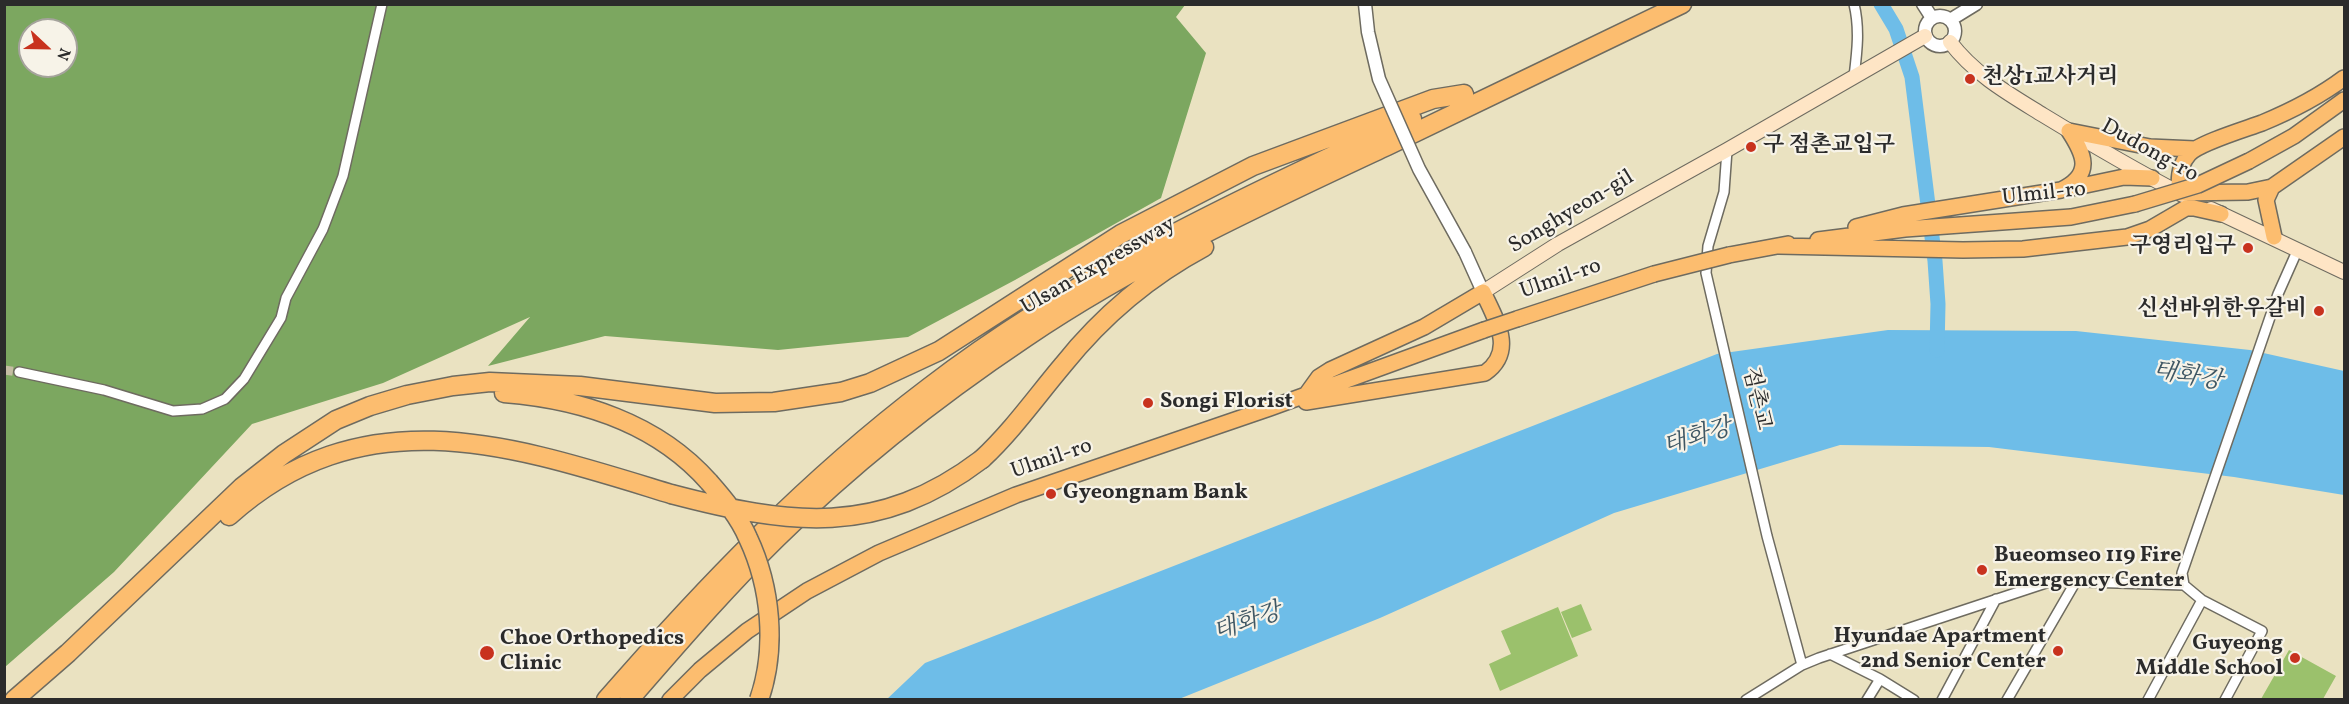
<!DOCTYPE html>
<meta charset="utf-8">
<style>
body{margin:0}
#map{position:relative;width:2349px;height:704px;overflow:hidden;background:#eae2c1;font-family:Vollkorn,serif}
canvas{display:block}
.frame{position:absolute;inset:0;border:6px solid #2b2b2b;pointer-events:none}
.north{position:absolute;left:18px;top:18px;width:60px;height:60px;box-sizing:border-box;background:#f7f3e8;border:2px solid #a5a39c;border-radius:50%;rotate:112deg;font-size:16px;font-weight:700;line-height:24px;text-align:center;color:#2b2b2b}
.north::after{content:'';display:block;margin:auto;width:21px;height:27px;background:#c8321e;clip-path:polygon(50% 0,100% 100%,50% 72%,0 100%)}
</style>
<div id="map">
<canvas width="2349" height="704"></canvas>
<div class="frame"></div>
<div class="north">N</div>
</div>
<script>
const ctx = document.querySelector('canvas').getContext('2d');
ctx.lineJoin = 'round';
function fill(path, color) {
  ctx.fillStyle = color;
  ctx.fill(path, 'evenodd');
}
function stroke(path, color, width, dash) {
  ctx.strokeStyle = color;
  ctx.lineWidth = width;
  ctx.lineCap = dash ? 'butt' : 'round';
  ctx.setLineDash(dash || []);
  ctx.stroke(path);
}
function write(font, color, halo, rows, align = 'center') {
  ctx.font = font + ' Vollkorn,"Noto Serif KR",serif';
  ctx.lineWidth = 4.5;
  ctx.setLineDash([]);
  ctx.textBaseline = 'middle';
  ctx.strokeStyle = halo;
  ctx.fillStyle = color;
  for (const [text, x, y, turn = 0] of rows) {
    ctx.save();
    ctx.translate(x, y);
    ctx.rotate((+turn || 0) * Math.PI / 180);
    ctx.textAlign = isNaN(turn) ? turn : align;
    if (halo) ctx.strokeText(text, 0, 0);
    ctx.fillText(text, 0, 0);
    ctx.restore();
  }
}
fill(new Path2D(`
 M1581,604l11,26 -20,8 -11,-26z
 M1558,607l20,49 -78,35 -11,-27 22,-10 -10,-23z
 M2289,650l47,26 -13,23h-62z`), '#9bc16c');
fill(new Path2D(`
 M5,5h1180l-9,12 30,36 -45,145 -146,82 -107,57 -130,13 -173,-14 -117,30 42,-49 -147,66 -131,41 -138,148 -109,95zM30,30h36v36h-36z`), '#7ca760');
fill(new Path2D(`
 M1888,330l188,1 174,19 94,21v124l-110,-18 -245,-30 -149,-2 -226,68 -234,105 -201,81 -293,1 39,-37 792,-309z`), '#6ebde8');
stroke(new Path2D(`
 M1881,4l15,25 16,48 23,184 3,43 -1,46`), '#6ebde8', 15);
stroke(new Path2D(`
 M4,370l15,2`), '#c4bda3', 9, [9, 4.5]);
const minor = new Path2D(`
 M1854,4c6,25 3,48 0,73
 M1727,150l-3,42 -16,54 -2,27 61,263 35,129
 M19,372l85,18 69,21 29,-2 23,-10 19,-20 37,-61 5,-20 37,-69 20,-53 39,-172
 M2184,585l-2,-12 96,-279 20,-45
 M2184,585l18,15 60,31 -37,69
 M1830,654l50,25 34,21
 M1746,700l56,-35 17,-7 233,-77 132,4
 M1867,700l13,-21
 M1942,700l54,-101
 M2007,700l69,-119
 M2148,700l54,-100`);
const tertiary = new Path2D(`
 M1923,4l9,14
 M1925 31a15 15 0 1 1 30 0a15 15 0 1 1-30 0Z
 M1950,20l26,-16
 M1465,252l18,40`);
const secondary = new Path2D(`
 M1950,42c25,33 59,52 93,73 46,28 92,55 140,80
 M2211,209l133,63
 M1483,292l75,-48 169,-94 198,-114`);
const primary = new Path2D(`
 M2069,131l81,16 45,2
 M2249,161l45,-25 50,-36
 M2272,187l-24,5 -68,1c-2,-14 -1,-28 9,-39 10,-11 57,-25 73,-31 29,-12 58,-27 82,-45
 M2067,189l57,-12 28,1
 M1856,227l47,-12 158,-25c33,-16 23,-36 8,-59
 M2274,237l-8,-37 6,-13 72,-50
 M1818,240l87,-11 166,-12 64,-13
 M1779,246l184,4 60,-1 104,-12 23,-8 36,-21h8l27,6
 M1729,255l59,-11
 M1517,319l137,-45
 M1306,402l179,-29c31,-22 11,-53 -2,-81l-59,35 -94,43 -11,7 -13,18
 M670,700l30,-30 47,-39 60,-40 72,-38 137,-58 254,-87 214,-78`);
const motorway = new Path2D(`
 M504,393c76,6 153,30 205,89
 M982,459c31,-29 54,-62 81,-94 40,-50 85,-88 141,-118
 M229,516c137,-123 288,-69 442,-22
 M14,700l54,-47 174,-166 42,-33 52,-34 34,-14 37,-11 46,-9 37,-4 90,4 135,17 59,-1 67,-10 29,-9 69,-32 182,-117 132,-68 180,-67 31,-5
 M606,700c99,-114 202,-221 322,-312 147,-113 316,-192 484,-269
 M629,700c48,-55 95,-110 147,-161 76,-75 161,-142 249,-201 114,-77 238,-134 362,-192 99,-47 196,-95 295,-142`);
stroke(minor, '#6e6b60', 12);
stroke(tertiary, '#6e6b60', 15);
stroke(secondary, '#6e6b60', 16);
stroke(primary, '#6e6b60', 18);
stroke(motorway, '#6e6b60', 21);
stroke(minor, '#fff', 9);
stroke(tertiary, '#fff', 12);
stroke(secondary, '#fee5c5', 14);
stroke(primary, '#fcbd6f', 15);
stroke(motorway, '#fcbd6f', 18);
const tertiaryBridge = new Path2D(`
 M1365,4l3,28 11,47 40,90 46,83`);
const primaryBridge = new Path2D(`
 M2135,204l63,-19 51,-24
 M1654,274l75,-19
 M1484,330l33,-11`);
const motorwayBridge = new Path2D(`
 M709,482c15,17 30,35 39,56 23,49 29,110 11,162
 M671,494c118,31 207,44 311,-35`);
stroke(tertiaryBridge, '#6e6b60', 15, []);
stroke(primaryBridge, '#6e6b60', 18, []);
stroke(motorwayBridge, '#6e6b60', 21, []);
stroke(tertiaryBridge, '#fff', 12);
stroke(primaryBridge, '#fcbd6f', 15);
stroke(motorwayBridge, '#fcbd6f', 18);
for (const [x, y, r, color] of [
 [1970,79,6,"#c8321e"],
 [1751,147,6,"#c8321e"],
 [2248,248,6,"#c8321e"],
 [2319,311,6,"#c8321e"],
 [1148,403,6,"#c8321e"],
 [1051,494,6,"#c8321e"],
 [1982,570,6,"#c8321e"],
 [2058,651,6,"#c8321e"],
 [487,653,8,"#c8321e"],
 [2295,658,6,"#c8321e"]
]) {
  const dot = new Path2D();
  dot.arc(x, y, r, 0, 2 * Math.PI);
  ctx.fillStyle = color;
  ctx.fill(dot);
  stroke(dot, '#f7f3e8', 2);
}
write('bold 22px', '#2b2b2b', '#f7f3e8', [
 ["천상1교사거리",1982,79],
 ["구 점촌교입구",1763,147],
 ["구영리입구",2236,248,"right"],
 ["신선바위한우갈비",2307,311,"right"],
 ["Songi Florist",1160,403],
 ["Gyeongnam Bank",1063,494],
 ["Bueomseo 119 Fire",1994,557],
 ["Emergency Center",1994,582],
 ["Hyundae Apartment",2046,638,"right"],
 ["2nd Senior Center",2046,663,"right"],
 ["Choe Orthopedics",500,640],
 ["Clinic",500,665],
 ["Guyeong",2283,645,"right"],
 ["Middle School",2283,670,"right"]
], 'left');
write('22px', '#2b2b2b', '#f7f3e8', [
 ["Dudong-ro",2149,152,29],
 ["Ulmil-ro",2044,195,-6],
 ["Songhyeon-gil",1572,213,-31],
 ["Ulsan Expressway",1099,267,-30],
 ["Ulmil-ro",1561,280,-19],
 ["점촌교",1755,399,77],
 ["Ulmil-ro",1052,460,-19]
]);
write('italic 24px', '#3f5764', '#f7f3e8', [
 ["태화강",2187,378,10],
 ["태화강",1698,439,-17],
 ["태화강",1248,624,-19]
]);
</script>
